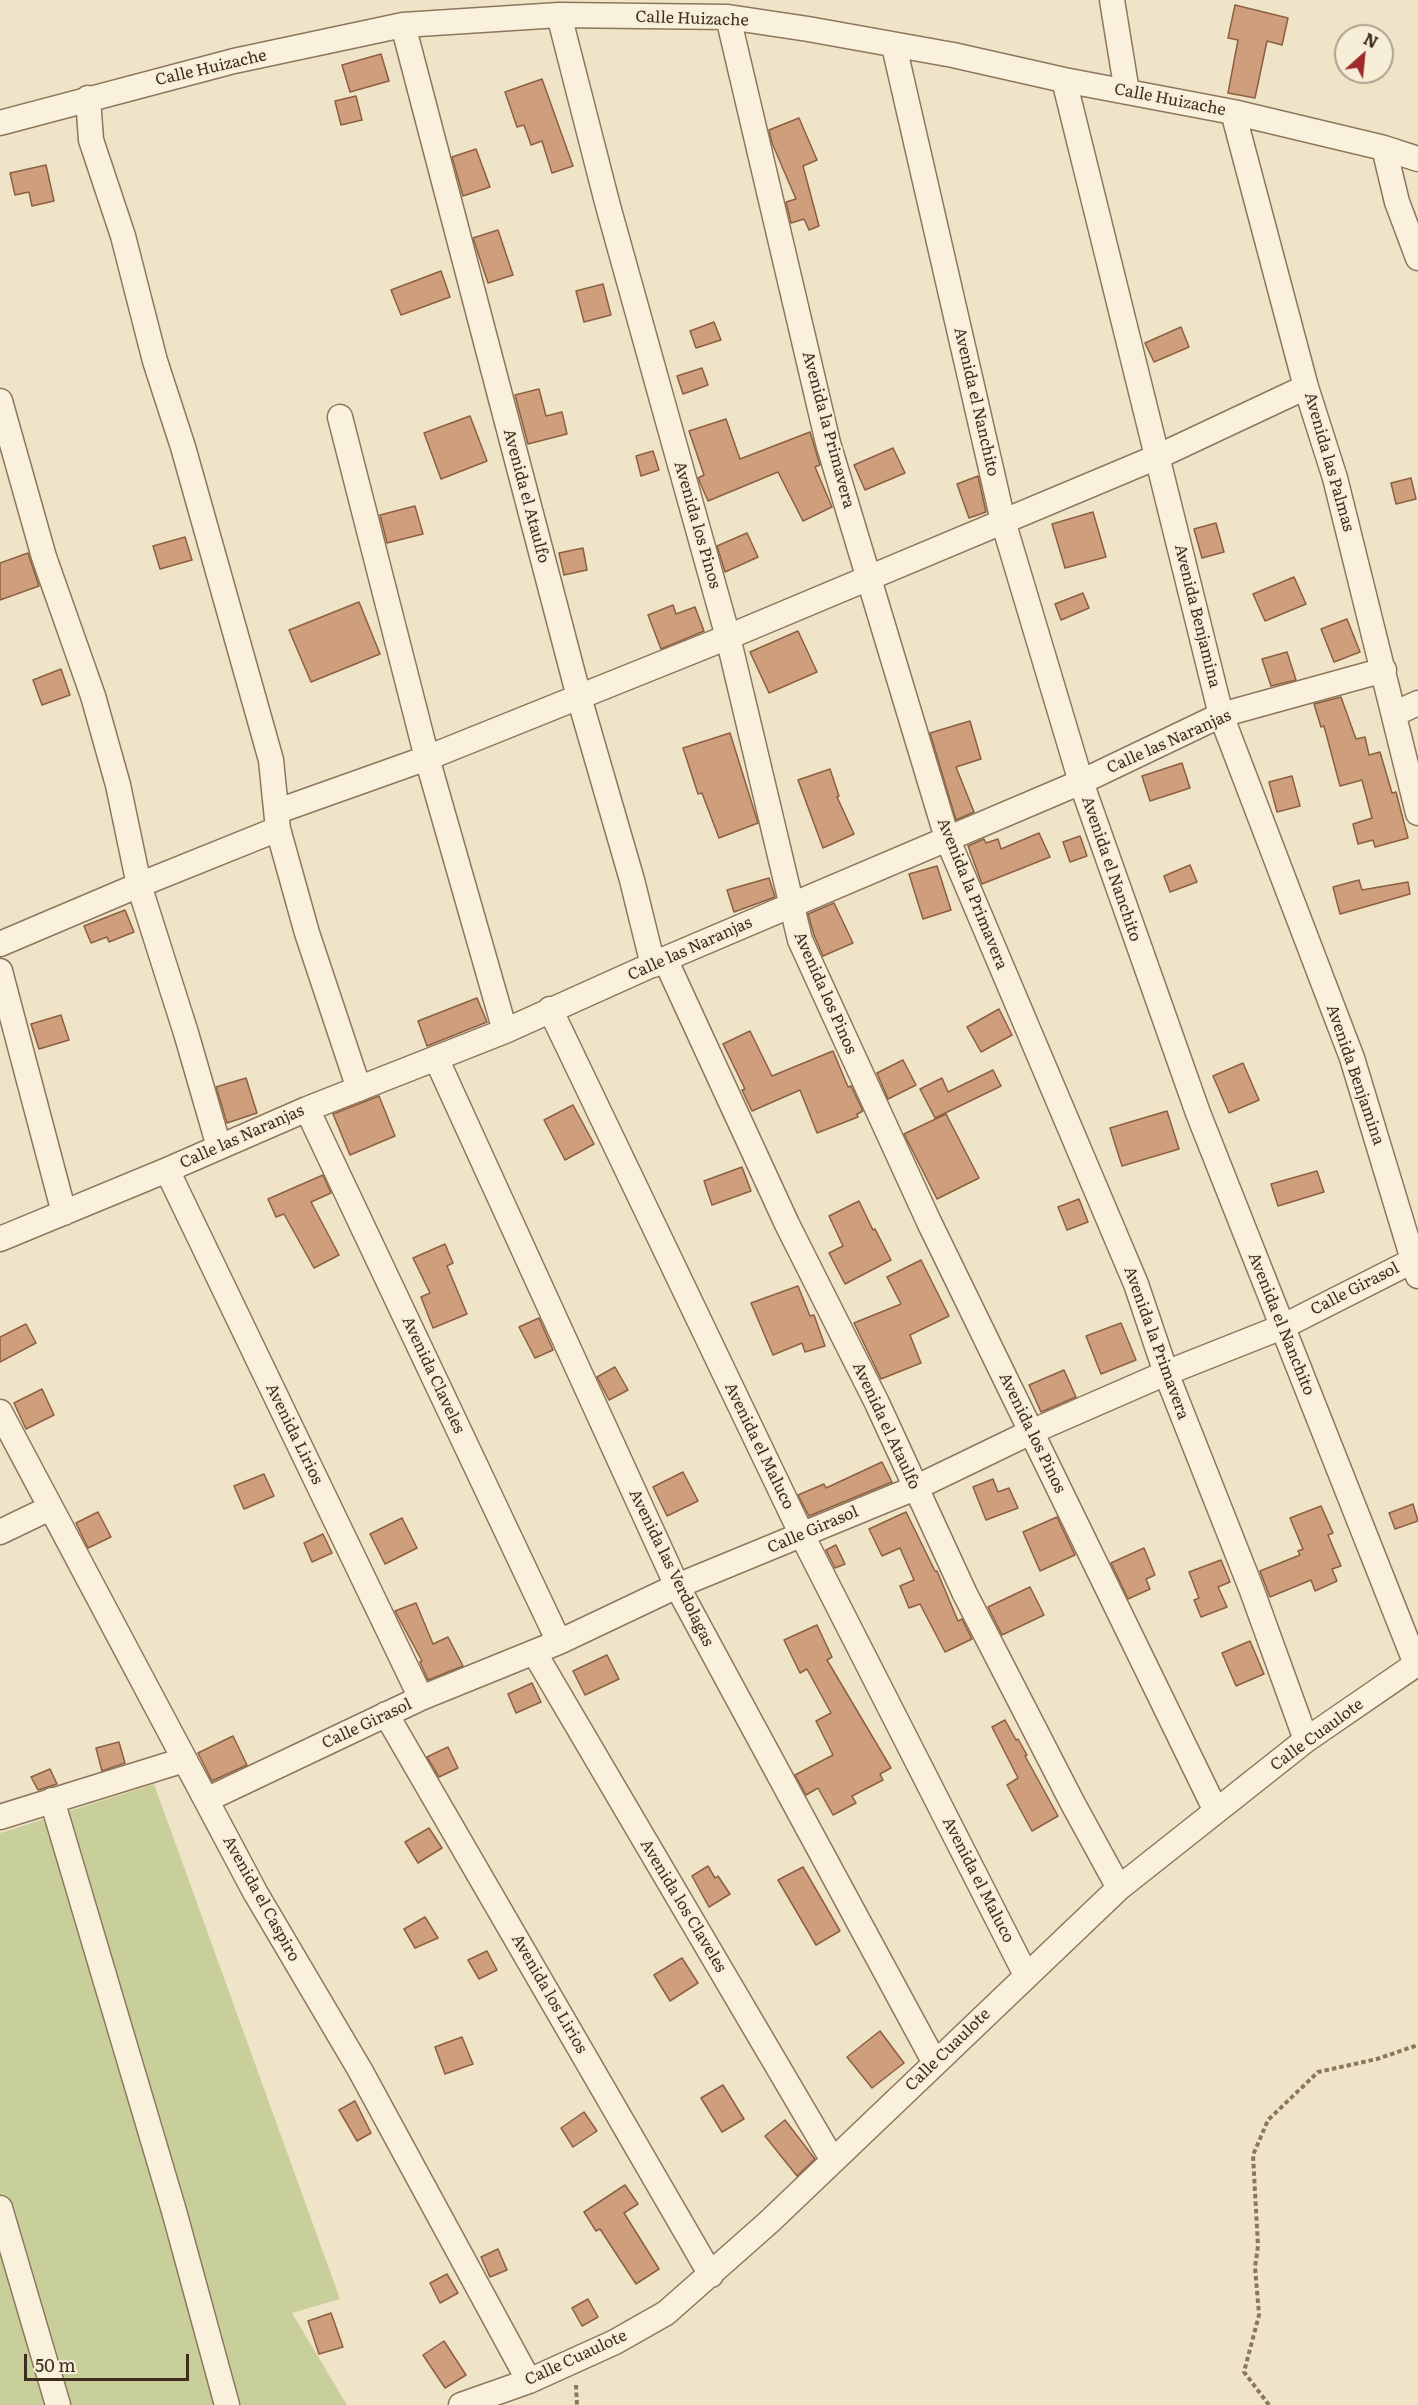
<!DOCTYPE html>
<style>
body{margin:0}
#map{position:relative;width:1418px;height:2405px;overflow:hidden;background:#f0e4c8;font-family:Literata,serif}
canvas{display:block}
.north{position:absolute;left:1334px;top:24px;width:60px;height:60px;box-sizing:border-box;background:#f7eed8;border:2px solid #ada18e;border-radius:50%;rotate:27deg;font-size:16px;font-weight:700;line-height:24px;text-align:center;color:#3d2e20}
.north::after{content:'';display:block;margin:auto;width:21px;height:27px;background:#9e2a2b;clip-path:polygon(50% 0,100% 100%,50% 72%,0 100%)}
.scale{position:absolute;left:24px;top:2354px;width:165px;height:27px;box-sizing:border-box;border:3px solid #3d2e20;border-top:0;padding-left:8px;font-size:18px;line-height:21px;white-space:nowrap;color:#3d2e20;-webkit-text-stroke:4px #f7eed8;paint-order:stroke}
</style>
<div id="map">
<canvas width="1418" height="2405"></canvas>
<div class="north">N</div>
<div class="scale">50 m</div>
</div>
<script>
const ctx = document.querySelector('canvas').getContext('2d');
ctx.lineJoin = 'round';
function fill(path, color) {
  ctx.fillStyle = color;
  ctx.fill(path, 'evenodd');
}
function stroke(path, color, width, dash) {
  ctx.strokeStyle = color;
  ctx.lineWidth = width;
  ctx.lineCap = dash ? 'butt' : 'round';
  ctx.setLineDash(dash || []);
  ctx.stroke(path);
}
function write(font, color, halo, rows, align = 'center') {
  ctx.font = font + ' Literata,serif';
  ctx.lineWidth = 4.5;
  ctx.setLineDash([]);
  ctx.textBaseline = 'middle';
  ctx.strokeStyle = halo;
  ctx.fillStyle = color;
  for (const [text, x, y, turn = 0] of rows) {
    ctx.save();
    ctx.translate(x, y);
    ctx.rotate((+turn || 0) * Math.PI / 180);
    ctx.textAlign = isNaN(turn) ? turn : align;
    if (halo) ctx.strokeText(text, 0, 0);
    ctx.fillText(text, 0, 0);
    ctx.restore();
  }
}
fill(new Path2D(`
 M154,1784l186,515 -48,14 55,92h-347v-572z`), '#c9cf9b');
const building = new Path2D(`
 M1235,5l53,13 -6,27 -15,-4 -12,57 -27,-5 10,-53 -10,-2z
 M381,54l8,27 -39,11 -8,-27z
 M542,79l31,87 -21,7 -10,-32 -11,4 -7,-20 -7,2 -12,-35z
 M356,96l6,24 -21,5 -6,-24z
 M799,118l18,42 -14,6 16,60 -10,4 -5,-11 -13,4 -5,-21 10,-3 -24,-56 -3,-13z
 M476,149l14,38 -27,9 -11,-39z
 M46,165l8,36 -22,5 -3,-14 -14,3 -5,-22z
 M498,230l15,45 -25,8 -15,-45z
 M441,271l9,26 -49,18 -10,-25z
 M603,284l8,31 -27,7 -8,-31z
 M714,322l7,18 -25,8 -6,-17z
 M1181,327l8,20 -35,15 -9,-19z
 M702,368l6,17 -25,9 -6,-18z
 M539,389l7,27 16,-4 5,22 -39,10 -13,-49z
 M470,416l17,45 -46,18 -17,-46z
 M726,419l14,40 70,-27 10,33 -5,2 17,40 -29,14 -25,-49 -70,29 -10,-23 6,-3 -15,-44z
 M893,448l12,25 -40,17 -11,-25z
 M653,451l6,19 -18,6 -5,-20z
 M978,476l8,36 -17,6 -12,-34z
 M1411,478l5,21 -20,5 -5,-21z
 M415,506l8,28 -36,9 -7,-28z
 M1093,512l13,45 -41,11 -13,-44z
 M1216,523l8,29 -22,6 -8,-29z
 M747,533l11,24 -33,15 -8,-26z
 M185,537l7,23 -32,9 -7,-23z
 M583,548l4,22 -23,5 -5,-22z
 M28,553l11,33 -39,14v-37z
 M1294,577l12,27 -41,17 -12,-27z
 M1083,593l6,15 -28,12 -6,-16z
 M359,602l21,52 -69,28 -22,-52z
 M673,605l3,9 19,-7 9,24 -43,18 -13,-34z
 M1347,619l13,33 -26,10 -13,-33z
 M798,631l19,41 -48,21 -19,-41z
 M1287,652l9,28 -25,6 -9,-27z
 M61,669l9,26 -28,10 -9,-25z
 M1341,697l15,42 9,-2 4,18 11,-3 12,41 4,-1 12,46 -33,9 -2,-7 -15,4 -5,-20 19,-6 -10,-38 -22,6 -16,-60 -3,1 -7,-23z
 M970,721l11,38 -25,8 18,45 -18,8 -26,-87z
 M730,733l28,90 -39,15 -17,-45 -4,1 -15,-46z
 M1182,763l8,25 -40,13 -8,-25z
 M830,769l9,27 -2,1 17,37 -31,14 -25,-68z
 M1292,776l8,30 -23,6 -8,-30z
 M1039,833l11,24 -68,27 -14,-38 16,-7 2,4 12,-4 3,10z
 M1080,836l7,20 -17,6 -7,-20z
 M1190,865l7,17 -27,10 -6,-16z
 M937,866l14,44 -28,9 -14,-45z
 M769,878l6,19 -41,15 -7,-22z
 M1359,880l3,10 46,-8 2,12 -70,20 -7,-27z
 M834,903l19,40 -30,13 -9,-21 -6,-21z
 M125,910l9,22 -25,10 -2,-5 -16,6 -7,-17z
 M477,998l10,24 -60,24 -9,-25z
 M999,1009l13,26 -31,17 -14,-25z
 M61,1015l8,25 -30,9 -8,-25z
 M750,1031l22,45 61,-25 15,36 3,-1 12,25 -6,3 1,3 -41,16 -17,-43 -48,21 -10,-21 3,-1 -22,-45z
 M903,1060l13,25 -28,14 -11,-26z
 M1243,1063l16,37 -30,13 -16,-37z
 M993,1070l8,16 -66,32 -15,-29 22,-11 6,14z
 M246,1078l11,35 -30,10 -11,-36z
 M379,1096l16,40 -45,19 -17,-41z
 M573,1105l21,39 -29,16 -21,-40z
 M1167,1111l12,38 -57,17 -12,-38z
 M946,1114l33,64 -42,21 -33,-65z
 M742,1167l9,24 -39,14 -8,-24z
 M1317,1171l7,21 -46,14 -7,-22z
 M323,1175l8,18 -20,9 28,53 -25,13 -30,-54 -8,3 -8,-18z
 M1079,1199l9,23 -21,8 -9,-23z
 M859,1201l14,29 2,-1 16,31 -46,24 -16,-31 14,-7 -14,-30z
 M445,1244l8,19 -6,3 20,48 -34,14 -12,-31 9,-4 -17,-35z
 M921,1260l28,56 -39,19 11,28 -40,16 -27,-56 47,-19 -14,-27z
 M798,1286l12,30 4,-1 11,31 -20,6 -3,-9 -29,12 -22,-52z
 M539,1318l14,32 -18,8 -16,-31z
 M1121,1323l15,37 -35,14 -15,-38z
 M26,1324l10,19 -36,19v-25z
 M615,1367l13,23 -19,10 -12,-23z
 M1064,1370l12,27 -35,15 -12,-27z
 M42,1389l12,26 -28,14 -12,-26z
 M882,1462l10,20 -83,34 -11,-21 26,-11 2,4z
 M683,1472l15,29 -31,15 -14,-29z
 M264,1474l10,22 -30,13 -10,-23z
 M993,1479l5,13 11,-4 9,20 -32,12 -13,-33z
 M1413,1504l5,17 -23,8 -6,-16z
 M1321,1506l12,27 -5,2 13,31 -9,3 5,12 -22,10 -4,-11 -41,17 -10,-26 40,-16 -2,-4 5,-2 -13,-31z
 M98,1512l13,25 -23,11 -12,-25z
 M906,1512l29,59h2l21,50 4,-2 10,20 -27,13 -25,-48 -11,4 -9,-22 14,-6 -14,-32 -18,8 -13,-27z
 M1057,1517l18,38 -35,16 -17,-39z
 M402,1518l15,30 -32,16 -15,-30z
 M323,1534l9,19 -20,9 -8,-19z
 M836,1545l9,19 -10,4 -9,-18z
 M1144,1548l11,27 -9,4 4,10 -22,10 -17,-36z
 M1221,1560l9,22 -12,5 9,20 -26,10 -7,-17 5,-2 -10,-26z
 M1030,1587l14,28 -42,20 -14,-28z
 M416,1603l17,41 15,-7 15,29 -35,14 -8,-18 2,-1 -27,-50z
 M817,1625l15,32 -5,3 64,108 -11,6 3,6 -31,16 4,7 -23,12 -15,-27 -12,7 -11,-20 38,-20 -17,-34 15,-8 -24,-44 -7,4 -16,-33z
 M1250,1641l14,33 -28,12 -14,-33z
 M607,1655l12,24 -34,16 -12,-24z
 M532,1683l9,19 -25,11 -8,-19z
 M1005,1720l11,20 2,-1 9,16 -2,1 33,60 -26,15 -25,-46 11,-7 -26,-51z
 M233,1736l14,29 -35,16 -14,-28z
 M119,1742l6,21 -23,8 -6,-23z
 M448,1747l10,21 -19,9 -12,-20z
 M50,1769l7,15 -19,6 -7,-13z
 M429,1828l13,20 -24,15 -13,-21z
 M708,1866l7,12 3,-2 12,18 -21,13 -17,-31z
 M803,1867l37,64 -24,14 -38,-65z
 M425,1917l13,21 -23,10 -11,-19z
 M487,1951l10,19 -18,9 -11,-19z
 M682,1958l16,25 -28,18 -16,-26z
 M880,2031l24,32 -32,25 -25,-31z
 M462,2037l11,27 -28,10 -10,-27z
 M723,2085l21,34 -22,13 -21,-34z
 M355,2101l16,32 -14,8 -18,-31z
 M584,2112l13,19 -24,16 -12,-19z
 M785,2120l30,39 -18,17 -32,-40z
 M625,2185l13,19 -14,9 35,56 -23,15 -36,-55 -4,2 -12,-19z
 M498,2249l9,21 -17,7 -9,-20z
 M447,2274l11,19 -18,10 -10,-20z
 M588,2299l10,18 -16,9 -10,-18z
 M331,2313l12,34 -24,7 -11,-33z
 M444,2341l22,34 -21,13 -22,-33z`);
fill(building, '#cf9f7d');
stroke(building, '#8d5f41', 1.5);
const minor = new Path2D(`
 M1112,0l15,92
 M559,15l49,191 120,431 72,303 129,282 287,589
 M728,17l100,426 119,395 189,446 30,89 85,215 55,152
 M403,25l176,672 53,183 21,85
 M894,46l109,475 78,261 117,331 218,551
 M1064,80l157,635 131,343 66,218
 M88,98l3,42 32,96 32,125 28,86 88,313 7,69 29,104 52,156
 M1233,112l73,275 29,91 83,335
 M0,123l234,-62 169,-36 156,-10 169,2 80,12 145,26 111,25 169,32 151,36 34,11
 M1384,148l13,54 21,56
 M0,401l44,156 49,139 25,89 21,100 47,148 33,114
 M340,417l87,341 78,273
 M1394,714l24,-11
 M278,811l149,-53 301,-121 429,-180 149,-70
 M0,944l139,-59 139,-56
 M665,959l122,265 90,179 88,191 107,208 47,86
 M0,971l64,242
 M550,1009l252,526 224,440
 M436,1058l241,528 258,477
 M307,1109l252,533
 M167,1170l254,528
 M0,1239l167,-69 140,-61 198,-78 160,-72 416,-177 140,-67 163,-45
 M0,1412l255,480 105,178 169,311
 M0,1532l50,-24
 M534,1652l298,507
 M386,1714l325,561
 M52,1800l122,411 53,194
 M206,1800l215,-102 138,-56 118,-56 238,-98 116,-56 135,-59 116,-46 136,-69
 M0,1817l184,-57
 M0,2208l58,197
 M461,2405l68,-24 86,-39 51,-29 103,-91 350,-334 187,-148 112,-77`);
stroke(minor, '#8d765c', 27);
stroke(new Path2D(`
 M576,2385l1,20
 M1269,2405l-25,-33 15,-57 -4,-48 3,-21 -5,-91 15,-35 50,-48 59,-13 41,-14`), '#8d765c', 4, [4.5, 3]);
stroke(minor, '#faf1dc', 24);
write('16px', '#3d2e20', '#f7eed8', [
 ["Calle Huizache",692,19,2],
 ["Calle Huizache",211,68,-13],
 ["Calle Huizache",1170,100,11],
 ["Avenida el Nanchito",976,402,77],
 ["Avenida la Primavera",828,430,75],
 ["Avenida las Palmas",1329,462,74],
 ["Avenida el Ataulfo",526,496,75],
 ["Avenida los Pinos",697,525,74],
 ["Avenida Benjamina",1197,616,76],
 ["Calle las Naranjas",1169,742,-24],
 ["Avenida el Nanchito",1111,869,71],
 ["Avenida la Primavera",972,894,68],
 ["Calle las Naranjas",690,949,-24],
 ["Avenida los Pinos",825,993,66],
 ["Avenida Benjamina",1355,1075,71],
 ["Calle las Naranjas",242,1137,-24],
 ["Calle Girasol",1355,1289,-27],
 ["Avenida el Nanchito",1281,1324,68],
 ["Avenida la Primavera",1156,1343,70],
 ["Avenida Claveles",433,1375,65],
 ["Avenida el Ataulfo",886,1426,65],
 ["Avenida los Pinos",1032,1433,64],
 ["Avenida Lirios",294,1434,64],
 ["Avenida el Maluco",759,1446,64],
 ["Calle Girasol",813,1530,-23],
 ["Avenida las Verdolagas",671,1568,64],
 ["Calle Girasol",367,1724,-25],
 ["Calle Cuaulote",1317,1735,-36],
 ["Avenida el Maluco",978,1880,63],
 ["Avenida el Caspiro",261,1899,61],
 ["Avenida los Claveles",683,1906,59],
 ["Avenida los Lirios",549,1994,60],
 ["Calle Cuaulote",948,2050,-44],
 ["Calle Cuaulote",576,2358,-25]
]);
</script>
